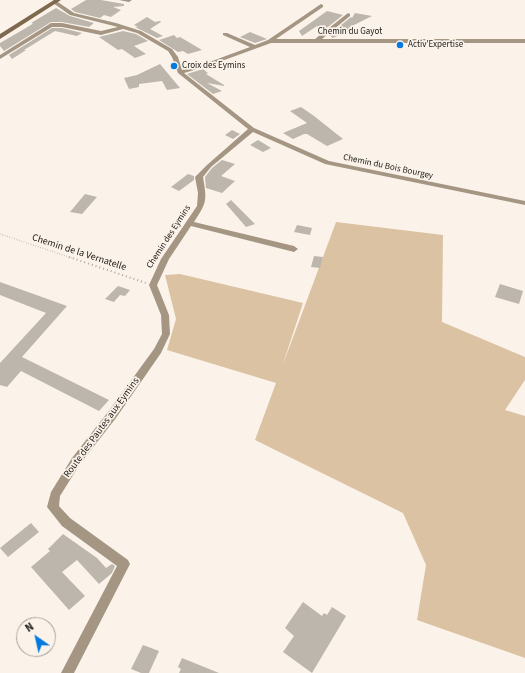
<!DOCTYPE html>
<style>
body{margin:0}
#map{position:relative;width:525px;height:673px;overflow:hidden;background:#fbf3ea;font-family:"Source Sans 3",sans-serif}
canvas{display:block}
.north{position:absolute;left:16px;top:617px;width:40px;height:40px;box-sizing:border-box;background:#fbf3ea;border:1px solid #a49f98;border-radius:50%;rotate:326deg;font-size:11px;font-weight:700;line-height:16px;text-align:center;color:#22201c}
.north::after{content:'';display:block;margin:auto;width:14px;height:18px;background:#0479e0;clip-path:polygon(50% 0,100% 100%,50% 72%,0 100%)}
</style>
<div id="map">
<canvas width="525" height="673"></canvas>
<div class="north">N</div>
</div>
<script>
const ctx = document.querySelector('canvas').getContext('2d');
ctx.lineJoin = 'round';
function fill(path, color) {
  ctx.fillStyle = color;
  ctx.fill(path, 'evenodd');
}
function stroke(path, color, width, dash) {
  ctx.strokeStyle = color;
  ctx.lineWidth = width;
  ctx.lineCap = dash ? 'butt' : 'round';
  ctx.setLineDash(dash || []);
  ctx.stroke(path);
}
function write(font, color, halo, rows, align = 'center') {
  ctx.font = font + ' "Source Sans 3",sans-serif';
  ctx.lineWidth = 3.5;
  ctx.setLineDash([]);
  ctx.textBaseline = 'middle';
  ctx.strokeStyle = halo;
  ctx.fillStyle = color;
  for (const [text, x, y, turn = 0] of rows) {
    ctx.save();
    ctx.translate(x, y);
    ctx.rotate((+turn || 0) * Math.PI / 180);
    ctx.textAlign = isNaN(turn) ? turn : align;
    if (halo) ctx.strokeText(text, 0, 0);
    ctx.fillText(text, 0, 0);
    ctx.restore();
  }
}
fill(new Path2D(`
 M336,222l107,13 -1,87 83,35v23l-20,30 20,6v242l-108,-38 9,-55 -23,-52 -148,-73 21,-57 -109,-33 9,-31 -11,-44 15,-1 123,29 -21,64z`), '#dbc2a2');
fill(new Path2D(`
 M86,0h15l23,4v2l-11,1 8,3 -10,7 -7,-2 -4,3 -25,-6 -4,-3z
 M56,8l14,8 24,7 -5,4 -27,-5h-11l-47,29 -4,-5v-3l31,-18 2,-2h-2z
 M327,11l16,4 -20,16 -6,-5 -15,10 -3,-5z
 M355,13l17,3 -24,12 3,1 -18,9 -4,-3 22,-18 1,1z
 M147,17l8,5 5,-1 1,1 -11,7 13,7 -6,2 -22,-11h3l-4,-2z
 M52,28h10l20,5 -5,3 -22,-5 -31,19h2l-14,9 -3,-4z
 M123,31l13,3 12,7 -14,5 12,8 -11,4 -13,-9 -4,1 -19,-13z
 M250,32l17,7 -12,4 -15,-6z
 M174,35l3,3 3,-1 22,13 -14,4 -5,-3 -5,1 -19,-12z
 M160,64l20,24 -13,2 -5,-9 -23,3v3l-10,2 -5,-11 13,-3z
 M203,69l5,4 -2,1 18,11v1l-17,-3 15,8 -9,3 -26,-20z
 M301,107l13,9 29,23 -16,7 -20,-12h-3l-11,5 -10,-6 24,-10 -17,-12z
 M232,130l8,4 -7,5 -8,-4z
 M258,140l5,3 8,5 -8,4 -13,-7z
 M222,160l13,4 -14,12 14,5 -13,12 -16,-5 -1,-11 7,-9z
 M188,174l6,2v4l-15,11 -8,-4z
 M85,194l12,3 -15,17 -12,-2z
 M231,200l24,24 -9,3 -20,-23z
 M297,225l15,3 -2,7 -16,-3z
 M314,256l9,1 -3,11 -9,-1z
 M0,282l67,24 -45,51 87,43 -10,11 -78,-40 -14,16 -7,-2v-22l46,-50 -46,-18z
 M500,284l23,7 -4,13 -24,-7z
 M118,286l12,4 -5,6 -5,-1 -6,7 -9,-3z
 M31,523l8,9 -31,25 -8,-9z
 M63,534l34,24 9,10 6,-4 3,2 -3,7 -13,11 -22,-24 -15,12 23,24 -16,14 -38,-43 19,-16 -2,-2z
 M303,602l19,14 2,-3 3,2 5,-8 14,9 -34,57 -29,-21 11,-16 -9,-8z
 M143,645l16,6 -10,22h-8l-10,-4z
 M182,658l37,15h-40l2,-4 -3,-2z`), '#bdb6ad');
stroke(new Path2D(`
 M0,234l72,24`), '#aaa59d', 1.5, [0.5, 2]);
stroke(new Path2D(`
 M69,257l77,26`), '#aaa59d', 2, [1, 3]);
fill(new Path2D(`
 M55,0l19,13 42,10 25,8 31,18 6,8 4,13 22,-6 46,-17 -27,-12v-2h4l28,12 13,-5 53,-36 2,1v2l-47,32h39l33,-26 2,1v2l-28,23h203v4h-254l-63,23 -24,7 70,55 75,33 196,40v4l-200,-41 -72,-32 -42,35 -8,10c4,24 4,25 -9,45l100,24 4,3 -4,3 -103,-26 -22,33 -12,26 12,30 1,19 -9,19 -45,65 -36,46 -20,32 -1,10 11,12 58,42 2,4 -56,109h-13l56,-107 -55,-40 -15,-19 4,-15 21,-34 36,-46 46,-63 8,-15 -1,-19 -12,-30 12,-26 36,-53 1,-13 -3,-16 12,-12 41,-36 -70,-56 -6,-16 -4,-6 -31,-18 -14,-4 -22,6 -39,-8h-10l-52,32v-4l51,-32h11l39,8 17,-4 -48,-12 -17,-12v-2z
 M119,0h13l-3,2z`), '#a59684');
fill(new Path2D(`
 M54,0h7l-61,39v-5z`), '#7e694f');
for (const [x, y, r, color] of [
 [400,45,4,"#0479e0"],
 [174,66,4,"#0479e0"]
]) {
  const dot = new Path2D();
  dot.arc(x, y, r, 0, 2 * Math.PI);
  ctx.fillStyle = color;
  ctx.fill(dot);
  stroke(dot, '#fbf3ea', 1.5);
}
write('9px', '#22201c', '#fbf3ea', [
 ["Chemin du Gayot",350,32],
 ["Chemin du Bois Bourgey",388,167,12],
 ["Chemin des Eymins",169,237,-57]
]);
write('9px', '#22201c', '#fbf3ea', [
 ["Activ'Expertise",408,45],
 ["Croix des Eymins",182,66]
], 'left');
write('10px', '#22201c', '#fbf3ea', [
 ["Chemin de la Vernatelle",79,253,18],
 ["Route des Pautes aux Eymins",102,428,-54]
]);
</script>
